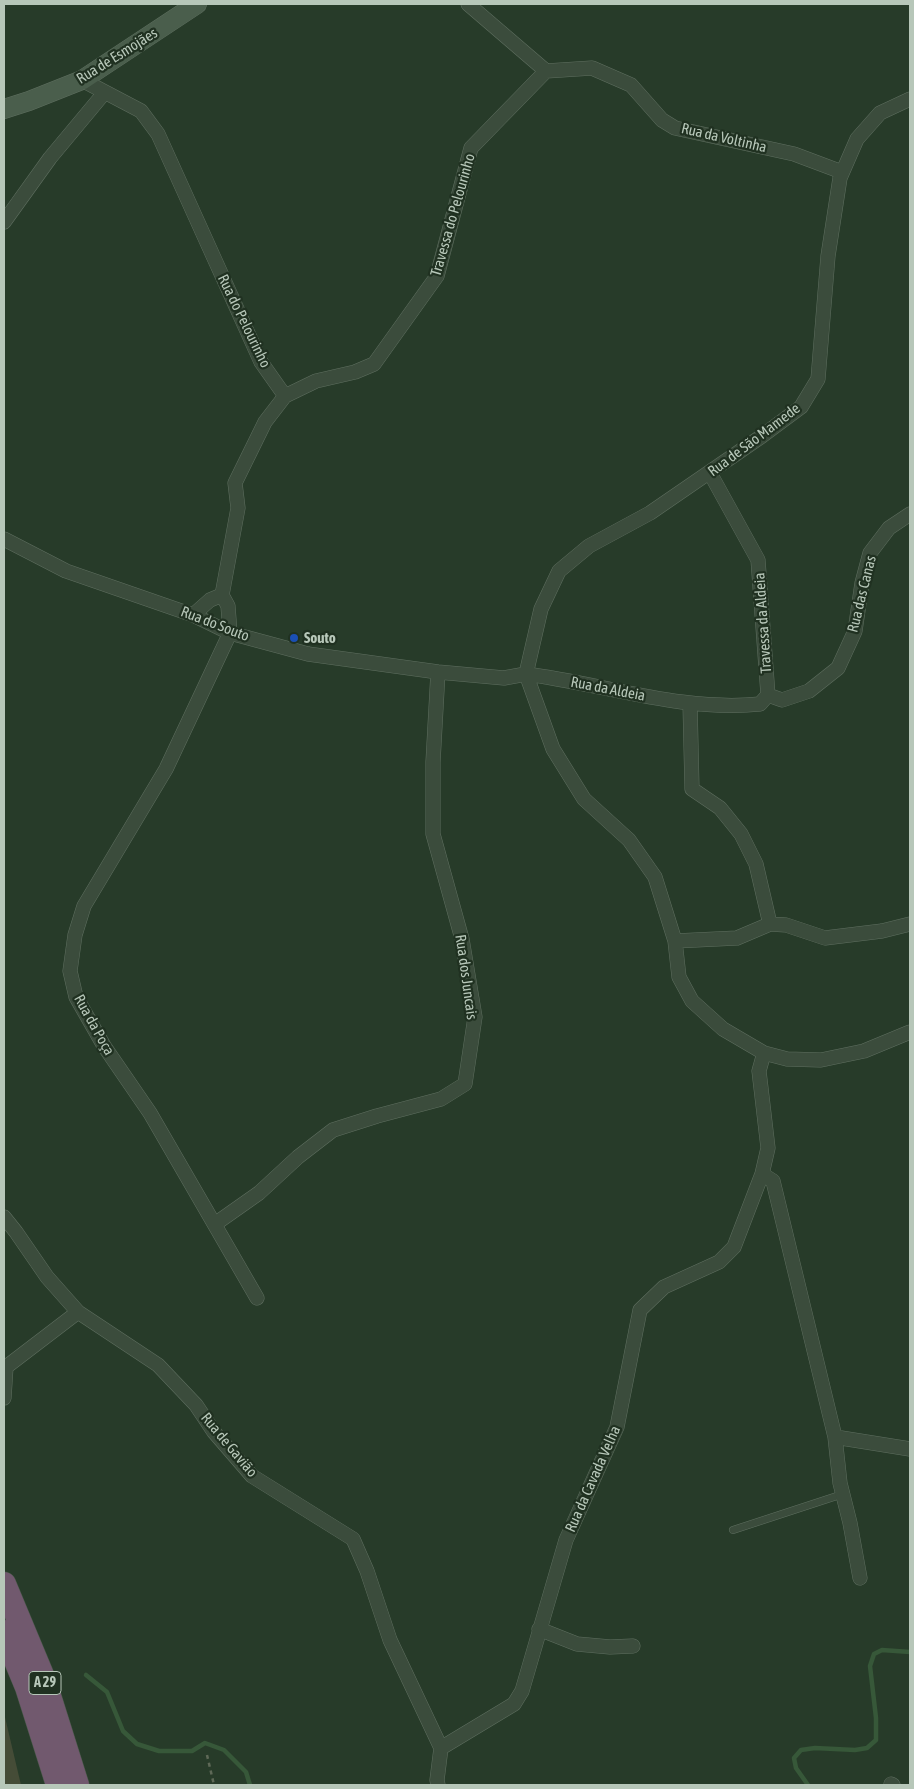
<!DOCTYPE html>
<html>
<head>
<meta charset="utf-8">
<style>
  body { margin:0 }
  #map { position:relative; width:914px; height:1789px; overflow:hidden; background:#273b29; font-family:"Asap Condensed",sans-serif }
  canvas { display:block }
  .frame { position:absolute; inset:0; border:5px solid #b7c7b9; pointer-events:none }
</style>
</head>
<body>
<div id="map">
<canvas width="914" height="1789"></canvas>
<div class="frame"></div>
</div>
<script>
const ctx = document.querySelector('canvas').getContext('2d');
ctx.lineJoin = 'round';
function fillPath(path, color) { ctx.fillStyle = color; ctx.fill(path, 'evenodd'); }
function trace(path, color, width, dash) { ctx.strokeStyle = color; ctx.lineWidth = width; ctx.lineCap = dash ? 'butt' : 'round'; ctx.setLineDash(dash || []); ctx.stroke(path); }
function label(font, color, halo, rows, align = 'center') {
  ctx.font = font + ' "Asap Condensed",sans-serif'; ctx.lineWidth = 4.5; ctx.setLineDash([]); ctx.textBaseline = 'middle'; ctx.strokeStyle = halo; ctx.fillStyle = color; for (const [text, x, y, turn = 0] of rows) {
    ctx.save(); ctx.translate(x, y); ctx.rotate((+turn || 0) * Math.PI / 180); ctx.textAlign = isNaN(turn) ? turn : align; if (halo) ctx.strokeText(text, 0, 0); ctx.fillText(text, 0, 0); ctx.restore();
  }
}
const green = new Path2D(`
  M4,1713L21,1785H4Z`);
const stream = new Path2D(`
  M86,1675L107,1692L123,1731L137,1744L159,1751H192L205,1743L224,1750L246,1772L250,1785
  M808,1785L796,1768L794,1758L801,1750L815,1748L855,1750L867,1748L876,1740V1718L870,1666L874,1654L882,1650L910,1652`);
const path = new Path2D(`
  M207,1755L214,1785`);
const lane = new Path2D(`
  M733,1530L843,1494`);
const street = new Path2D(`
  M468,4L546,71L592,68L631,85L662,120L675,128L794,154L842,172
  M82,80L141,111L158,134L261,362L285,396
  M4,222L50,158L105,92
  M710,473L758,560L768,695
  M4,539L66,571L193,615L230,633L308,654L438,672L504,678L526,674C604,684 682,712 760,704L768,695
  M193,615L210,600L222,595
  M230,633L166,769L84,906L75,935L70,971L76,997L104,1046L150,1113L257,1298
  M230,633L228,606L222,595L238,508L235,483L265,422L285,396L316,381L355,372L374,364L437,276L471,148L546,71
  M526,674L541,609L559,571L589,546L650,513L762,436L801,407L818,379L828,256L840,178L857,139L880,113L910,99
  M526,674L553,749L584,799L629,840L655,877L675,941L679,977L692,1001L723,1029L764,1053L787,1059L821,1060L864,1051L910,1032
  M768,695L782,700L809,691L838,668L855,631L862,583L870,553L889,528L910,514
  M690,703L692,789L720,808L741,834L756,864L770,924
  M675,941L737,938L770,924L786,925L825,938L882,931L910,924
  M762,1174L773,1181L835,1437L840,1483L850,1523L860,1578
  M4,1217L16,1232L47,1277L78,1312L158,1365L196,1405L214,1432L252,1476L353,1539L367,1571L390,1640L441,1748
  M215,1224L259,1193L298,1157L333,1130L377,1116L441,1099L465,1084L475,1017L462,939L433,834V762L438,672
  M4,1398L6,1367L78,1312
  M835,1437L910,1449
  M539,1629L577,1644L610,1647L633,1646
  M441,1748L514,1704L522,1691L566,1540L617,1427L640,1310L664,1287L719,1262L734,1247L762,1174L768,1148L759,1071L764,1053
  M891,1784L893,1785
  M438,1785L437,1780L441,1748`);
const secondary = new Path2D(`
  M4,109L29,101L82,80L197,4`);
const highway = new Path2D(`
  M4,1584L44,1680L77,1785
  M4,1632L27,1687L58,1785`);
const markers = [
  [294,638,5,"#1a4fb4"]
];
const shields = [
  [45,1683,32]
];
const shieldNames = [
  ["A 29",45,1683]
];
const streetNames = [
  ["Rua de Esmojães",117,56,-32],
  ["Rua da Voltinha",724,138,13],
  ["Travessa do Pelourinho",453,215,-74],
  ["Rua do Pelourinho",244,321,64],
  ["Rua de São Mamede",754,440,-37],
  ["Rua das Canas",862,594,-76],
  ["Travessa da Aldeia",763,623,-94],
  ["Rua do Souto",215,624,21],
  ["Rua da Aldeia",608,689,11],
  ["Rua dos Juncais",466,977,82],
  ["Rua da Poça",94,1025,61],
  ["Rua de Gavião",229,1445,50],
  ["Rua da Cavada Velha",593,1479,-66]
];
const poiNames = [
  ["Souto",304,638]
];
fillPath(green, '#454c37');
trace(stream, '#375839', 4.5);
trace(lane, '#5f6f60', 8);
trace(street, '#5f6f60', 15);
trace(secondary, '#5f6f60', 20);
trace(highway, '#465747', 25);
trace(path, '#5e6957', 2.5, [4, 4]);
trace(lane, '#3b4c3c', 7);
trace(street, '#3b4c3c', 14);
trace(secondary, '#4a5e4c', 19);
trace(highway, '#71596e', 24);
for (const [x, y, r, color] of markers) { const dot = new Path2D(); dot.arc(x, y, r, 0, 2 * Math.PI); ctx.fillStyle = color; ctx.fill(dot); trace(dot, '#203121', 2); }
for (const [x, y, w] of shields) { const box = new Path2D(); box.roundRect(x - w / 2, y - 11.5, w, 23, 4); ctx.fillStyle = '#203121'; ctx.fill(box); trace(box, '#b7c7b9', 1); }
label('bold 14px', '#b7c7b9', null, shieldNames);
label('15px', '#b7c7b9', '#203121', streetNames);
label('bold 15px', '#b7c7b9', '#203121', poiNames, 'left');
</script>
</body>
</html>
